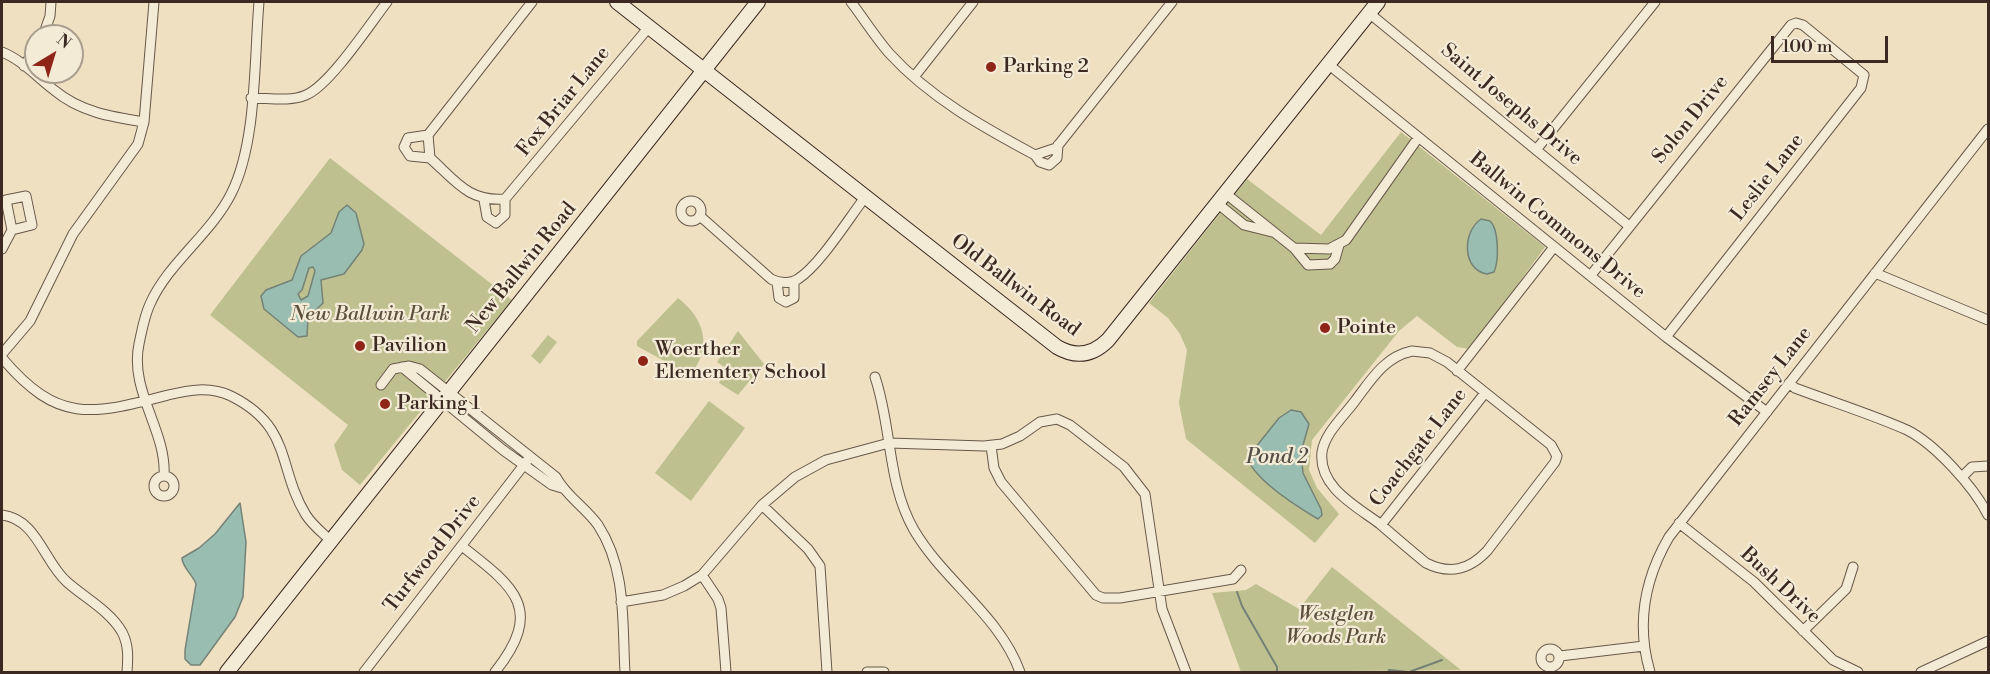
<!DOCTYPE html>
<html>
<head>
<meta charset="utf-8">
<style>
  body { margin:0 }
  #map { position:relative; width:1990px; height:674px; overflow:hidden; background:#eee0c1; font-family:"Libre Bodoni",serif }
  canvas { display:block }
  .frame { position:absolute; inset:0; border:3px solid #3c2a22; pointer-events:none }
  .north { position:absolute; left:24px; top:24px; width:60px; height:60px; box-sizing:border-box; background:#f4ebd7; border:2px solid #aa9e8f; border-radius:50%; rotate:38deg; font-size:16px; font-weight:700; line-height:24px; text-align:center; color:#3c2a22 }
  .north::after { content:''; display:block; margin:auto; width:21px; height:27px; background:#8f2418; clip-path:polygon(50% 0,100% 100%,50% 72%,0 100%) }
  .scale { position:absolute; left:1771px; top:36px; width:117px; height:27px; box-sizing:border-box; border:3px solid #3c2a22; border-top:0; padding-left:8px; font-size:18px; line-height:21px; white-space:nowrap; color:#3c2a22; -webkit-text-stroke:4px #f4ebd7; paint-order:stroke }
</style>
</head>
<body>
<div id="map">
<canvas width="1990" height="674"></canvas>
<div class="frame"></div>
<div class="north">N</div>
<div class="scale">100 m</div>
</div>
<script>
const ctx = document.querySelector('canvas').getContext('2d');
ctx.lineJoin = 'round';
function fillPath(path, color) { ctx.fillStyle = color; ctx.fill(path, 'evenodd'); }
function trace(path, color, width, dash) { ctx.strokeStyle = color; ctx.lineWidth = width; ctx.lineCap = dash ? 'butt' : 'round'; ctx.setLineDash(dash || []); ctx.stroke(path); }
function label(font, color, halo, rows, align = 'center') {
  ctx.font = font + ' "Libre Bodoni",serif'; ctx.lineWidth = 4.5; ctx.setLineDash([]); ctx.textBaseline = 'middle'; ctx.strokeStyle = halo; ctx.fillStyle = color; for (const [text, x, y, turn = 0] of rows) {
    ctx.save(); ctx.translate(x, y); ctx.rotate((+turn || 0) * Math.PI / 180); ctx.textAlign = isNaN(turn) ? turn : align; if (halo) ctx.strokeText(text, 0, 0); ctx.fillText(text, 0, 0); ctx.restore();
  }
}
const green = new Path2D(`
  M1401,132L1545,247L1470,349L1457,347L1417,316L1399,331L1312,440L1309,470L1317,488L1339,514L1315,543L1186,439L1179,403L1187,350L1180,334L1168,318L1149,303L1247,179L1321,235Z
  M330,158L512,300L360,485L342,470L334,445L348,425L210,315Z
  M678,298C705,319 713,348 690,375L637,346V341Z
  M738,331L764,364L738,395L719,383L727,369L717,362Z
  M548,335L557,342L540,364L531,356Z
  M709,401L745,428L691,501L655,473Z
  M1332,567L1461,670L1241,672L1212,593L1246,590L1256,584L1299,609Z`);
const water = new Path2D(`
  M347,205L356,213L364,244L362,250L344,274L321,280L323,303L308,318L307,336L298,337L264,309L261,296L266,290L292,280L301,256L331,233L339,212ZM313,267L315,271L308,296L301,300L298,294L302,290L309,268Z
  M1481,219L1490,221C1499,229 1499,261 1494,272L1487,274C1462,270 1462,232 1481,219Z
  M1291,410L1301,412L1309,424L1301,452L1303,473L1321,509L1322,515L1318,519C1296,506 1256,481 1247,458L1279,418Z
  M240,503L246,542L243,597L235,617L200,665H191L185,659V650L196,584C193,575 182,567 182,558L199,548L215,534Z`);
const stream = new Path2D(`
  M1237,592L1242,606L1277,667V672
  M1388,672L1389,670L1409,672L1442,660`);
const street = new Path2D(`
  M851,2C864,19 875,37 889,53C930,98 983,127 1035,155L1056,148L1172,2
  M1369,13L1629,226
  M43,36L50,16L51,2
  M2,52C22,60 37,77 54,90C80,112 112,117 144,122
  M1328,64L1666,337L1767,412
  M24,66L36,48
  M914,77L973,2
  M251,98C269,98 290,102 306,95C330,85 370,24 387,2
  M428,135L408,138L404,147L410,156L430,158
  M1536,150L1655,2
  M1035,155L1040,162L1049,165L1057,158L1058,145
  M430,158C455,180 468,202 505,199L649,27
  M430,158L428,135L532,2
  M1225,193L1294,248L1329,249L1346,240L1418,138
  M484,200L487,217L496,223L505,215V199
  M681 211a10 10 0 1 1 20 0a10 10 0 1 1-20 0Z
  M1217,203L1244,225L1272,232
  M700,216L771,279C778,283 791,284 798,279C820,265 849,218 866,196
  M1294,248L1308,265L1330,264L1335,259L1339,245
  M2,249L12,230L6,200L26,196L32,225L12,230
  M1875,273L1988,320
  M1591,275L1791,25L1796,23L1803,25L1864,75L1861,88L1666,337
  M777,282L779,298L786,302L794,298V281
  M1412,351L1430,353L1447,362L1551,445L1557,456L1555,462L1487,551C1469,570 1450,575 1426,563C1410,550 1395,537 1380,524C1356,506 1318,487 1322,452C1325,433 1344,416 1355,401C1371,380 1384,357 1412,351Z
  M2,354L30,321L73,234L138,144L144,122L154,2
  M2,358C58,424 91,415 168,395C189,390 210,386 231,396C293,427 277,468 306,515C313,526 323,533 332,542
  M402,367L503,450L552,485L562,488
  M1457,371L1554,247
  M875,377C892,427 887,483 914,530C944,581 1000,616 1020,672
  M1789,383L1795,388C1832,402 1871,414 1907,430C1935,444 1974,487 1988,515
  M381,385L393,369L409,366L420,369L556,477C566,496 585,507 598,525C627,569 622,623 625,672
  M991,446L994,468L1001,482L1096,595L1103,598H1120L1233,579L1241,570
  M164,476C167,431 129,391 139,344C142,330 144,317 150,304C168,263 210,235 231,194C257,143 254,60 259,2
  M1963,476L1972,467L1988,466
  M154 486a10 10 0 1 1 20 0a10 10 0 1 1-20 0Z
  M762,505L808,549L820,566L827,672
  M2,515C37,519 44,562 67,582C85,598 110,611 122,632C129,645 128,659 127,672
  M1679,523L1754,582L1833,660L1858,672
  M1381,525L1485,393
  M463,547C516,588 544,610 495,672
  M702,575L718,599L721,608L726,672
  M621,602L663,595L684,586L702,575L762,505L795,477L826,460L889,443L984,446L1002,444L1020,436L1040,422L1057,419L1070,425L1124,467L1145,494L1162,609L1186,672
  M1803,631L1846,589L1853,567
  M1541 658a9 9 0 1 1 18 0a9 9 0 1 1-18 0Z
  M1560,656L1644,646
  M364,672L530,457
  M867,672H884
  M1650,672C1636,624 1644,580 1669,537L1988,129
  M1921,672L1988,641`);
const secondary = new Path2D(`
  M617,2L1057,347C1076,358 1093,355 1108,340L1378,2
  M227,672L758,2`);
const markers = [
  [991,67,6,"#8f2418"],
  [1325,328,6,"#8f2418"],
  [360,346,6,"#8f2418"],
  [643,361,6,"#8f2418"],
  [385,404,6,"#8f2418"]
];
const poiNames = [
  ["Parking 2",1003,67],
  ["Pointe",1337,328],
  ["Pavilion",372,346],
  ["Woerther",655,350],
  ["Elementery School",655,373],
  ["Parking 1",397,404]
];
const streetNames = [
  ["Fox Briar Lane",564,102,-51],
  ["Saint Josephs Drive",1511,105,40],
  ["Solon Drive",1691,120,-51],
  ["Leslie Lane",1768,178,-52],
  ["Ballwin Commons Drive",1557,226,39],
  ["New Ballwin Road",522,268,-51],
  ["Old Ballwin Road",1015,286,37],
  ["Ramsey Lane",1771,377,-52],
  ["Coachgate Lane",1419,448,-52],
  ["Turfwood Drive",433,554,-52],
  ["Bush Drive",1780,586,43]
];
const parkNames = [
  ["New Ballwin Park",370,315],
  ["Westglen",1336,615],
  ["Woods Park",1336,638]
];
const waterNames = [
  ["Pond 2",1277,458]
];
fillPath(green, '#bec18f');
fillPath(water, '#99bdb0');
trace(water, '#748277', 1.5);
trace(stream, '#748277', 2);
trace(street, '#68584a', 11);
trace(secondary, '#3c2a22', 16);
trace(street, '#f4ebd7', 9);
trace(secondary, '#f4ebd7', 14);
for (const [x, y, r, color] of markers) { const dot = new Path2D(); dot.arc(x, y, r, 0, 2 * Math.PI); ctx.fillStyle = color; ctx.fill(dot); trace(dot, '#f4ebd7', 2); }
label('20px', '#3c2a22', '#f4ebd7', poiNames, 'left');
label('20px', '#3c2a22', '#f4ebd7', streetNames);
label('italic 20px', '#5c503d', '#f4ebd7', parkNames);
label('italic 21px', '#534f46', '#f4ebd7', waterNames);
</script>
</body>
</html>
